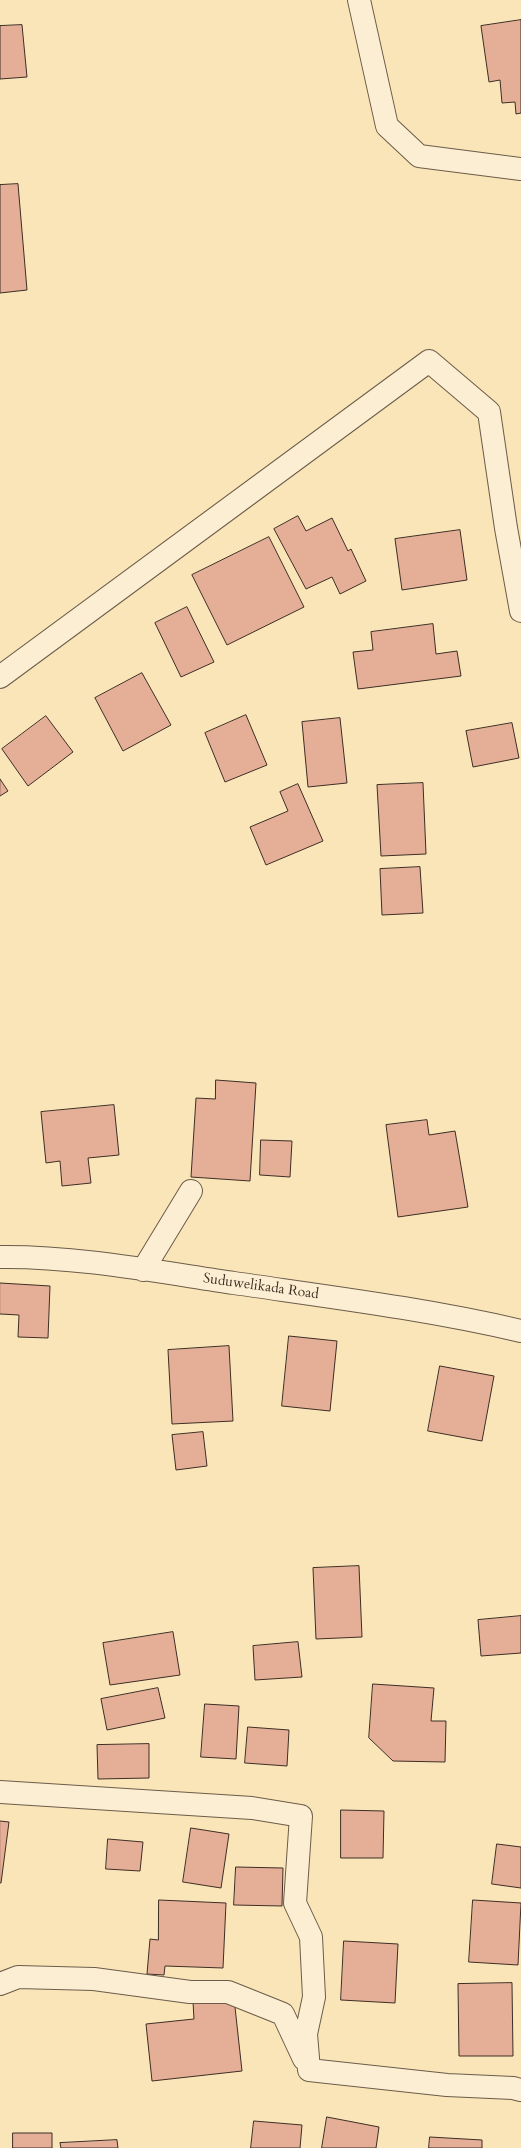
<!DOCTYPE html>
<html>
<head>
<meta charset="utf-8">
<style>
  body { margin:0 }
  canvas { display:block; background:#fae5b9 }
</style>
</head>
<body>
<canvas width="521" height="2148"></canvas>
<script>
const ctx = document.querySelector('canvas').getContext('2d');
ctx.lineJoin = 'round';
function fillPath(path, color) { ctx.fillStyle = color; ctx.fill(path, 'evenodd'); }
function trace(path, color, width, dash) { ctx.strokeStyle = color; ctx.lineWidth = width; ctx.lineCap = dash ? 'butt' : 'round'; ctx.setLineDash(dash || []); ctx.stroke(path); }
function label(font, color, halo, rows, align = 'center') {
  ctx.font = font + ' Cardo,serif'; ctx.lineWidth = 3; ctx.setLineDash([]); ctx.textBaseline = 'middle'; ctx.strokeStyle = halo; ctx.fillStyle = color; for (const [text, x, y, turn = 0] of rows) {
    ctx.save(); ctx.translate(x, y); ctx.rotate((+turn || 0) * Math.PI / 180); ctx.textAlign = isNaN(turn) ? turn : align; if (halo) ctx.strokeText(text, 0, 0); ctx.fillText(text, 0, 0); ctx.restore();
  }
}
const building = new Path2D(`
  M521,20V113L516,114L515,102L502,103L500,80L489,82L481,26Z
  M22,25L27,77L0,79V26Z
  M18,184L27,290L0,293V185Z
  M298,516L306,531L332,518L348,551L351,549L366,581L340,594L332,577L306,589L274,529Z
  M460,530L467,580L402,590L395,539Z
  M269,537L304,607L227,645L192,575Z
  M187,607L214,662L181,677L155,623Z
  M433,624L436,654L457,651L461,676L358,689L353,652L373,650L371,632Z
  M142,673L171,725L123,751L95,698Z
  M246,715L267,765L225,782L205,733Z
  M46,716L73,752L28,786L2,749Z
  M340,718L347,783L308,787L302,722Z
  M512,723L519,758L473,767L466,731Z
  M0,779L8,791L0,796Z
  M423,783L426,854L381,856L377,785Z
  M298,784L323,841L266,865L250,827L288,811L280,792Z
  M420,867L423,913L382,915L380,869Z
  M216,1080L256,1083L250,1181L191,1177L196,1098L215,1099Z
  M114,1105L119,1155L88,1158L91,1183L62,1186L60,1161L46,1163L41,1112Z
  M427,1120L429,1135L455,1131L468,1207L398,1217L386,1125Z
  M261,1140L292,1141L290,1177L260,1175Z
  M0,1283L50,1286L48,1338L18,1337L19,1315L0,1314Z
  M289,1336L337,1341L330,1411L282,1406Z
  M229,1346L233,1421L172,1424L168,1350Z
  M440,1366L494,1376L482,1441L428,1431Z
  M203,1432L207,1466L176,1470L172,1435Z
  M359,1566L362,1637L316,1639L313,1568Z
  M521,1616V1653L481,1656L478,1620Z
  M173,1632L180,1675L110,1685L103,1643Z
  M298,1642L302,1677L255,1680L253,1646Z
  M373,1684L434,1688L431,1721H446L445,1762L393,1761L369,1738Z
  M158,1688L165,1718L107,1730L101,1699Z
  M205,1704L239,1706L236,1759L201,1757Z
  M248,1727L289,1730L287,1766L245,1763Z
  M149,1744V1778L98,1779L97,1745Z
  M341,1810L384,1811L383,1858H341Z
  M0,1821L9,1822L1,1883H0Z
  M191,1828L229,1834L221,1888L183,1882Z
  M108,1839L143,1842L140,1871L106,1869Z
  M497,1844L521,1847V1888L492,1884Z
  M236,1867L283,1868L282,1906L234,1905Z
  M159,1900L226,1903L223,1968L165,1966L164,1975L147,1974L150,1939L158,1940Z
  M473,1900L521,1903L518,1965L469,1962Z
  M344,1941L398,1944L395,2003L341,2000Z
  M512,1983L513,2056H459L458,1984Z
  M234,1998L242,2071L152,2081L146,2024L194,2019L193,2002Z
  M327,2117L379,2127L376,2148H322Z
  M254,2121L302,2125L300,2148H251Z
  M13,2133H52V2148H13Z
  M430,2137L482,2140V2148H429Z
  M117,2140L118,2148H61L60,2143Z`);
const street = new Path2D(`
  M359,0L387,126L419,156L521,169
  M0,677L429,361L489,412L506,528L521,611
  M0,1257C76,1256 159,1272 234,1283C330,1297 427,1309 521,1331
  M143,1270L191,1191
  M0,1792L252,1808L301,1816L295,1903L311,1937L314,1997L306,2034L309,2070L447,2085L513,2088L521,2090
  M0,1984L18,1977L94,1979L190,1992H228L283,2014L304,2059`);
const streetNames = [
  ["Suduwelikada Road",261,1287,8]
];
fillPath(building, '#e5ae97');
trace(building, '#3d2e24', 1);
trace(street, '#6c5c49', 24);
trace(street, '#fceed2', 22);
label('14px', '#3d2e24', '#fceed2', streetNames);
</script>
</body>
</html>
